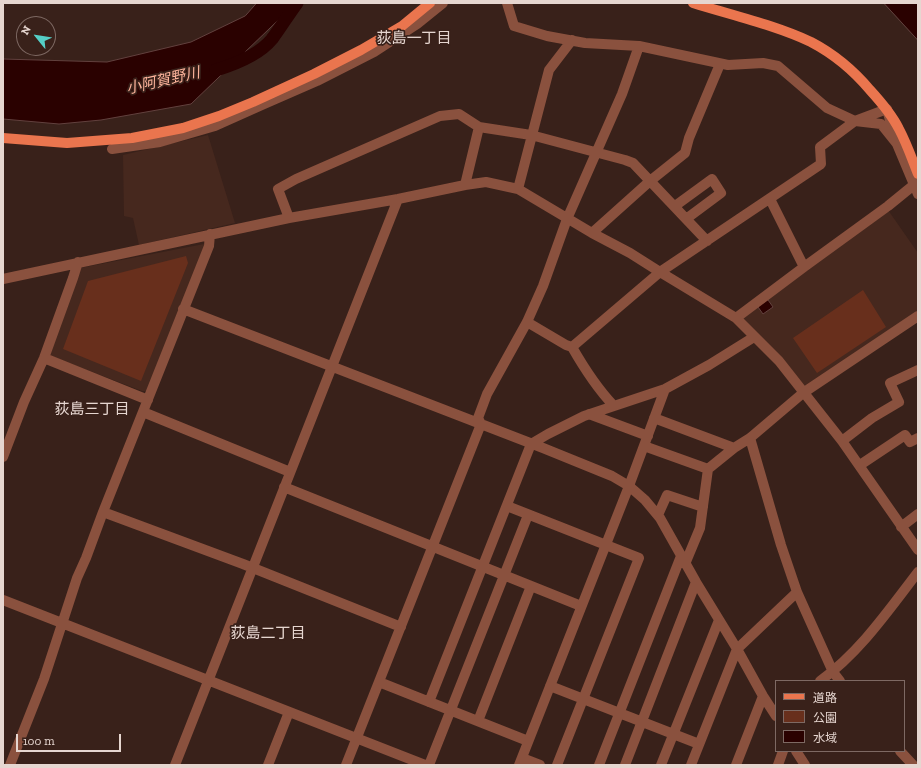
<!DOCTYPE html>
<html>
<head>
<meta charset="utf-8">
<style>
  body { margin:0 }
  #map { position:relative; width:921px; height:768px; overflow:hidden; background:#39211a; font-family:"Zilla Slab","Noto Sans JP",serif }
  canvas { display:block }
  .frame { position:absolute; inset:0; border:4px solid #e6d6d0; pointer-events:none }
  .legend { position:absolute; left:775px; top:680px; width:130px; height:72px; box-sizing:border-box; background:#39211a; border:1px solid #7e6963; margin:0; padding:5px 7px; list-style:none; font-size:12px; color:#e6d6d0 }
  .legend li { display:flex; align-items:center; gap:8px; height:20px }
  .legend b { width:20px; border:1px solid #7e6963 }
  .north { position:absolute; left:16px; top:16px; width:40px; height:40px; box-sizing:border-box; background:#39211a; border:1px solid #7e6963; border-radius:50%; rotate:300deg; font-size:11px; font-weight:700; line-height:16px; text-align:center; color:#e6d6d0 }
  .north::after { content:''; display:block; margin:auto; width:14px; height:18px; background:#55cec6; clip-path:polygon(50% 0,100% 100%,50% 72%,0 100%) }
  .scale { position:absolute; left:16px; top:734px; width:105px; height:18px; box-sizing:border-box; border:2px solid #e6d6d0; border-top:0; padding-left:5px; font-size:12px; line-height:14px; white-space:nowrap; color:#e6d6d0; -webkit-text-stroke:3px #39211a; paint-order:stroke }
</style>
</head>
<body>
<div id="map">
<canvas width="921" height="768"></canvas>
<div class="frame"></div>
<ul class="legend">
<li><b style="height:5px;background:#ea754e"></b>道路</li>
<li><b style="height:11px;background:#682f1c"></b>公園</li>
<li><b style="height:11px;background:#2a0100"></b>水域</li>
</ul>
<div class="north">N</div>
<div class="scale">100 m</div>
</div>
<script>
const ctx = document.querySelector('canvas').getContext('2d');
ctx.lineJoin = 'round';
function fillPath(path, color) { ctx.fillStyle = color; ctx.fill(path, 'evenodd'); }
function trace(path, color, width, dash) { ctx.strokeStyle = color; ctx.lineWidth = width; ctx.lineCap = dash ? 'butt' : 'round'; ctx.setLineDash(dash || []); ctx.stroke(path); }
function label(font, color, halo, rows, align = 'center') {
  ctx.font = font + ' "Zilla Slab","Noto Sans JP",serif'; ctx.lineWidth = 3.5; ctx.setLineDash([]); ctx.textBaseline = 'middle'; ctx.strokeStyle = halo; ctx.fillStyle = color; for (const [text, x, y, turn = 0] of rows) {
    ctx.save(); ctx.translate(x, y); ctx.rotate((+turn || 0) * Math.PI / 180); ctx.textAlign = isNaN(turn) ? turn : align; if (halo) ctx.strokeText(text, 0, 0); ctx.fillText(text, 0, 0); ctx.restore();
  }
}
const built = new Path2D(`
  M208,135L235,223L139,245L133,218L124,216L123,155Z
  M888,210L918,253V311L805,387L741,317Z
  M204,244L205,245L147,391H142L48,355L80,268Z`);
const green = new Path2D(`
  M186,256L188,263L141,381L63,349L88,281Z
  M863,290L886,327L817,373L793,338Z`);
const water = new Path2D(`
  M257,3H296L191,104L101,120L59,124L3,119V59L107,62L191,42L245,16Z
  M884,3H918V40Z
  M768,300L773,307L763,314L758,307Z`);
const river = new Path2D(`
  M216,70C236,64 259,55 272,39C281,27 288,15 297,3`);
const minor = new Path2D(`
  M507,3L514,26L547,36L585,43L639,46L728,65L763,63L778,66L827,108L855,121L881,124L897,144L918,194
  M112,149L160,142L215,126L262,105L317,81L374,52L417,24L443,3
  M465,185L479,127
  M518,189L549,70L572,40
  M675,206L712,179L721,193L686,219
  M289,218L278,189L296,179L440,116L459,114L479,127L531,135L625,160L633,163L707,241
  M592,233L650,181L685,153L689,138L720,64
  M804,267L888,206L915,184
  M3,279L289,218L398,199L465,185L486,182L518,189L592,233L630,253L660,272L736,318L779,361L842,441L918,550
  M183,309L543,448L612,476L629,486L645,500L660,518L696,582L737,649L763,696L776,716
  M736,318L804,267L770,199
  M527,322L566,345L572,347C584,368 597,388 613,405
  M572,347L660,272L821,164L820,147L855,121L887,109L895,140
  M44,358L148,400
  M143,412L290,472
  M589,414L648,436
  M654,418L734,448
  M750,438L781,545L797,592L833,672L840,681
  M842,441L872,418L899,402L890,383L918,370
  M644,446L708,469
  M3,457L24,402L44,358L73,278L78,262
  M860,465L905,435L910,442L918,438
  M284,487L581,606
  M507,506L639,558L557,765
  M103,512L243,564L401,627
  M658,515L667,495L703,507
  M901,527L918,514
  M685,564L700,528L708,469L734,448L750,438L803,393L918,316
  M3,600L425,765
  M820,681C860,652 888,611 918,572
  M379,682L528,741
  M550,686L699,744
  M429,702L531,444L548,434L584,416L665,389L709,365L754,337
  M478,721L531,586
  M796,751L805,765
  M900,751L913,765
  M522,758L540,765
  M10,765L44,679L77,578L86,558L103,512L209,246L210,234
  M175,765L398,199
  M268,765L289,712
  M346,765L481,424L478,418L487,394L527,322L543,286L567,219L622,94L639,46
  M429,765L528,515
  M519,765L629,486L665,389
  M599,765L681,556
  M625,765L696,582
  M661,765L719,620
  M691,765L737,649L797,592
  M736,765L763,696
  M778,765L783,751`);
const major = new Path2D(`
  M693,3C731,15 775,25 811,42C834,54 854,71 870,90C881,102 892,115 899,129C907,144 912,159 918,174
  M3,138L67,143L132,138L183,128L219,116L253,102L314,74L361,50L402,26L430,3`);
const neighbourhoodNames = [
  ["荻島一丁目",414,39],
  ["荻島三丁目",92,410],
  ["荻島二丁目",268,634]
];
const waterNames = [
  ["小阿賀野川",163,81,-13]
];
fillPath(built, '#46281e');
fillPath(green, '#682f1c');
fillPath(water, '#2a0100');
trace(water, '#62413e', 1);
trace(river, '#2a0100', 13);
trace(minor, '#8a513e', 10);
trace(major, '#ea754e', 10);
label('15px', '#e6d6d0', '#39211a', neighbourhoodNames);
label('italic 15px', '#fdb49c', '#39211a', waterNames);
</script>
</body>
</html>
